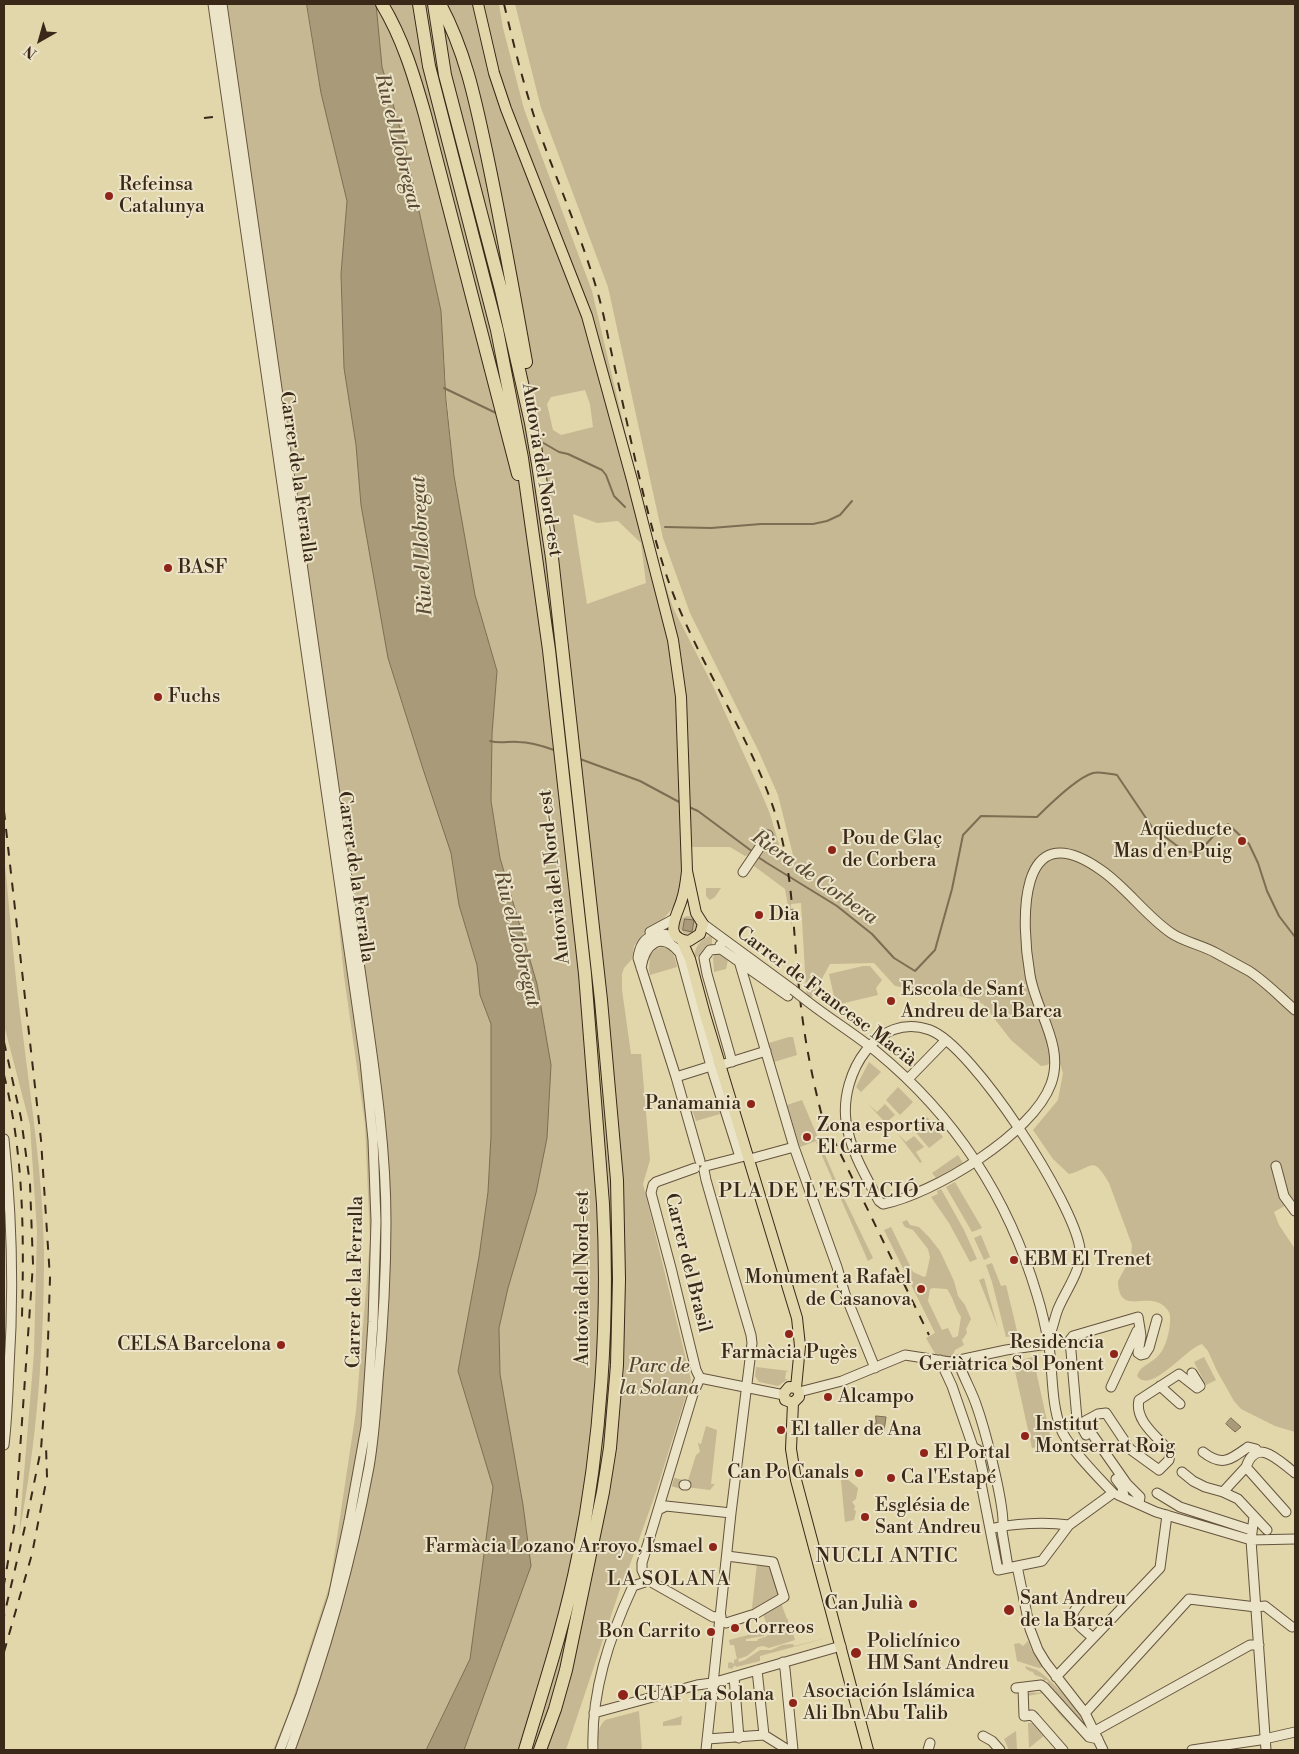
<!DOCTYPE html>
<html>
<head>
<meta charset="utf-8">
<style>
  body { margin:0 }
  #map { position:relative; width:1299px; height:1754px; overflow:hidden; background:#e2d6ab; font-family:"Libre Bodoni",serif }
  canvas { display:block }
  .frame { position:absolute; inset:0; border:5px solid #3a2818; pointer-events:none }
  .north { position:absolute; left:15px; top:15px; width:50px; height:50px; -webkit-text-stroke:4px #ece4c8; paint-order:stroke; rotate:218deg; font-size:14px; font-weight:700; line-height:20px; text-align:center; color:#3a2818 }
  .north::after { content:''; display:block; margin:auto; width:18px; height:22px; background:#3a2818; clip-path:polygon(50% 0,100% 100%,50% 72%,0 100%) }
</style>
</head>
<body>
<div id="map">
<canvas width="1299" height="1754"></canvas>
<div class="frame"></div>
<div class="north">N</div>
</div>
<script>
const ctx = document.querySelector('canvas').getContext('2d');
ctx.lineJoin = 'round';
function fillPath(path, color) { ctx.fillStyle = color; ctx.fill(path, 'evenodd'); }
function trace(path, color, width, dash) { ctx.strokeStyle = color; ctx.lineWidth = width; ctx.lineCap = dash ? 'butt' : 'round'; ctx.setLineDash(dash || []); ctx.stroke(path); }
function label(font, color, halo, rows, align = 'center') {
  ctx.font = font + ' "Libre Bodoni",serif'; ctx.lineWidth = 4; ctx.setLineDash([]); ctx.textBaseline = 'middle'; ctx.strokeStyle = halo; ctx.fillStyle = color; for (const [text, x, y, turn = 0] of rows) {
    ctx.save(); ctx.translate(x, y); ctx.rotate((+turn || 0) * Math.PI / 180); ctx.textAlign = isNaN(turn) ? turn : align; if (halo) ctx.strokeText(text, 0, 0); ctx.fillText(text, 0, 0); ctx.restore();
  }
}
const green = new Path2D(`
  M210,4H307L321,93L347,201L341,274L344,368L356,445L361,505L388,658L423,769L451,853L459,905L477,965L480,995L491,1024V1136L488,1192L479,1257L458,1371L493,1486L470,1659L426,1750H273L289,1711L330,1584L356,1411L370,1240L365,1124L344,976L336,897L318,765Z
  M376,4H499L503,28L524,109L592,291L643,507L658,562L673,608L713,686L760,790L770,814L784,861L794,859L778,795L759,752L690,613L663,538L608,287L541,108L515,4H1295V1207L1290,1203L1274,1212L1279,1225L1295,1249V1432L1275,1426L1241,1409L1234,1401L1217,1371L1208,1351L1202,1344C1186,1348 1151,1395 1137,1376C1140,1366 1148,1365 1156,1358C1166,1350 1171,1329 1170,1315C1169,1311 1167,1309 1164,1306C1146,1291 1119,1317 1118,1281L1131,1257L1132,1245L1109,1183C1092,1154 1093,1168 1069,1174L1053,1159L1033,1130L1058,1100L1063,1073L1060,1064L1052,1062L1047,1065L1041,1066L1011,1040L983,1004L965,997L895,986L874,963L830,964L807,1006L801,903L791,904L792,927L785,889L754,866L757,861L748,855L745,856L730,847H681V894L672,909L663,919L644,933L634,946L632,959L624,968L622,974V990L631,1054H641L650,1160L643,1184L691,1380L655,1495L623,1584L622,1583L566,1750H464L531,1566L523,1505L500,1374L499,1328L508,1288L536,1193L547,1138L551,1065L537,984L500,858L491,801L492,734L497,671L475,595L454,476L447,400L441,311L403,138L382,67ZM585,390L590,404L593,427L561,435L553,430L547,404L551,397ZM573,514L597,523L618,521L641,543L646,583L587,604ZM829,888L842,896L838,901L825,894Z
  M4,855C10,912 14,970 22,1028C31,1102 43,1177 44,1253C44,1347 37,1442 19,1534L34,1353L37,1231L30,1125L4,1025Z
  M706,888H721L715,897L710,900L706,896Z
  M679 925a9 9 0 1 1 18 0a9 9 0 1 1-18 0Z
  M709,936L712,937V948L704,955L694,957C695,947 700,940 709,936Z
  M662,947C673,948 675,957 677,967L650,975L649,969L650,955L656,949Z
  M715,953H718L728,960L726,969L714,972L713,958Z
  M863,966H870L882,980L876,988L878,995L836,1005L829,974Z
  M789,1037H793L797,1055L774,1062L769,1043Z
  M869,1062L881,1072L861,1092L856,1087Z
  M898,1087L913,1102L900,1115L886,1100Z
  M716,1099L720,1114L696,1121L691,1107Z
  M802,1100L819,1140L800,1147L787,1105Z
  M868,1104L877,1112L885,1104L895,1115L888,1121L895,1130H892Z
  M927,1117L943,1137L929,1148L913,1129Z
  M898,1134L906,1142L914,1136L924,1147L916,1152L922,1162L920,1163Z
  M819,1141L840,1190L873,1258L868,1261L816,1142Z
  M958,1155L963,1163L936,1178L932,1173Z
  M955,1182L982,1228L972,1232L946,1187Z
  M941,1189L964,1230L977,1259L970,1262L949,1223L931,1197L938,1194L937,1191Z
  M907,1220L910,1225L919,1227L929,1237L940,1251L954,1281L958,1296L965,1305L971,1319L966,1329L967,1333L962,1340L964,1345L955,1350L951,1359L937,1357L926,1338L935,1333L884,1230L891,1227L913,1272L924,1277L926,1276L930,1257L928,1249L913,1230L905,1227L902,1222ZM933,1288L947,1289C954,1299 955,1308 961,1317L958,1336L953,1338L948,1328L942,1330L928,1301L930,1289Z
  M981,1235L990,1257L984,1260L974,1238Z
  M992,1263L1001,1286L1006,1285L1018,1335L1006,1337L992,1282L986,1265Z
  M984,1278L998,1328L979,1280Z
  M1033,1357L1052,1444L1032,1448L1013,1362Z
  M1204,1357L1216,1380L1206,1385L1194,1362Z
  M756,1367L789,1371L786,1372L785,1379H788L778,1386L759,1382L755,1376Z
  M706,1426L717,1430L711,1484H715L710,1490L686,1487L696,1455L700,1452L698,1443L701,1444Z
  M846,1478L858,1488L856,1499L852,1502L855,1506L854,1510L856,1511L854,1520L845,1522L841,1480Z
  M757,1563L771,1564L780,1596L755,1611L752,1608Z
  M781,1603L787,1619H788V1625L771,1630L770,1624L759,1627L767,1625L763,1614Z
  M791,1627L795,1640L769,1648L763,1646L758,1647L747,1656L738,1659L739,1662L745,1660L760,1650H771L782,1645L793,1644L794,1646L830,1637L760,1656V1661L736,1667L735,1665L732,1669L728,1668V1663L731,1662L734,1664V1660L737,1659L734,1645H730L729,1640L767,1630L764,1636L746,1639V1641H757L758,1639L765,1637L776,1630Z
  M1028,1641L1032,1651L1043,1667L1039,1668L1017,1661L1014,1644L1019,1643L1023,1646Z
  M1025,1666C1030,1668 1036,1669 1040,1672C1052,1681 1083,1713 1085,1727L1080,1726L1081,1719H1078V1717L1074,1714L1072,1710L1070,1709V1707L1061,1700L1059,1695H1057L1055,1690H1053V1688L1049,1685L1047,1680H1045L1044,1684L1043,1678L1035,1675L1032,1671L1030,1672L1029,1670H1027Z
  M1043,1689L1085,1737L1083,1738L1060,1715L1043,1693L1028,1696L1027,1692L1039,1693Z
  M639,1711L642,1750H599C598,1739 596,1729 605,1720Z
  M682,1716L681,1725L663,1726V1722Z
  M1028,1723H1034L1045,1735L1029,1748Z
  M1016,1731L1017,1750H1009L1004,1739Z`);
const water = new Path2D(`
  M307,4H376L382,67L403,138L441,311L446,400L454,476L475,595L497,671L492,734L491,801L500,858L537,984L551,1065L547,1138L536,1193L508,1288L499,1328L500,1374L523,1505L531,1566L464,1750H426L470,1659L493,1487L458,1371L479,1257L488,1192L491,1136V1024L480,995L477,965L459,905L451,853L423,769L388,658L361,505L356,445L344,368L341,274L347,201L321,93Z
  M685,919L694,920L692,932L683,930Z
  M876,1416L886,1417L884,1431H875L871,1429L872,1425L876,1423Z
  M1231,1418L1241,1427L1235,1432L1226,1424Z`);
const stream = new Path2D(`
  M444,388L496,413
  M540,441L559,452L568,454L602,470L606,475L614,496L625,507
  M665,527L711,528L761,524H813L827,521L840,515L852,501
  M490,741C500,744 509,741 518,742C530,742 543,746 554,750
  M580,759L640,781L681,803
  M689,807L698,811L753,852
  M758,857L767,863L837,906L872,934L894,958L915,971L935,950L952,889L963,835L981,816L1037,817C1050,804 1076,778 1093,773C1100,771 1110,774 1117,775L1152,827L1184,851L1198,853L1218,831L1228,824L1249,844L1258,863L1267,891L1279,916L1295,937`);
const minorTunnel = new Path2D(`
  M673,1482L684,1485`);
const minor = new Path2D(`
  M213,4L365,1061L373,1140L376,1221L373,1322L366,1427L349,1521L333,1597L301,1695L280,1750
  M222,4L366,1011C376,1081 386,1151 386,1222C386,1275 383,1327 378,1380C376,1409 374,1438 369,1467C351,1564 324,1658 290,1750
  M743,872L768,835
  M703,924L793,990
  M650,932L674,919
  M678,937C657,931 641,934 638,958L676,1077L700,1161
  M720,945L721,949L788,996
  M721,949L710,950L704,958L707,974L732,1062
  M739,961L794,1147L837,1267L845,1294L875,1368
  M641,968C645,944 661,930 680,953L711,1066L740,1157
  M807,1001C830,1019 855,1034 877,1052C956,1117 1008,1197 1037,1295C1042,1311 1046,1329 1049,1346C1053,1373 1051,1403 1061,1429C1067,1446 1099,1478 1113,1493
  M721,1065L766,1051
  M676,1077L711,1066
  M908,1079L946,1040
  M4,1139C12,1216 14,1291 9,1368C8,1394 7,1420 4,1445
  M750,1159L794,1147
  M706,1166L745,1156
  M1276,1166L1284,1196L1295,1211
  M695,1168L656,1182L653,1185L651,1193L671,1268L696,1370L700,1378
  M704,1170L706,1180L722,1236L751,1335L752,1343L731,1513L706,1750
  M1047,1341C1053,1330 1054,1319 1058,1309C1066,1289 1082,1271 1080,1249C1074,1203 973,1046 930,1030C877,1011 840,1074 846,1121C850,1150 865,1175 879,1201L883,1204C933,1194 1033,1134 1051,1084C1065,1046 1036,1012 1030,975C1021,924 1016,810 1101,870C1127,888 1145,915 1171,933C1184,942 1202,945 1216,953C1227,959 1238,965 1249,971C1266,982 1280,997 1295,1010
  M940,1360L952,1386L973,1447L978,1450L984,1477L980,1478L998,1570L1042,1561L1069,1525L1113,1493
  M958,1361C963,1377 972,1391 977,1407C984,1427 1008,1515 1002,1531L1008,1567
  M700,1378L784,1395
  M1160,1386L1180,1404
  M1111,1387L1137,1331L1140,1329L1141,1336L1138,1353L1141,1355L1145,1354L1149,1348L1157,1319
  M799,1392L842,1381L905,1355L950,1362L1006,1350L1048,1344
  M1086,1435L1077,1419L1070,1340L1073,1336L1138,1317L1140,1329
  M1203,1452C1222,1467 1230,1460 1248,1447L1256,1449L1255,1453
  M1246,1467C1257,1436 1279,1461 1295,1473
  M1182,1472L1193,1481L1205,1487L1223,1492L1238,1499L1267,1530
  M1116,1479L1122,1487L1124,1496
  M684,1485H686
  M1223,1492L1246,1467L1286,1512
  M1157,1493L1180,1507L1251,1530
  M1118,1495L1156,1512L1251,1540L1295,1539
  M1139,1503L1140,1497L1127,1484L1085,1424V1421L1098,1414L1106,1413L1130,1449L1159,1470L1169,1460L1170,1452C1158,1437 1134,1421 1139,1400L1179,1374L1197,1388L1200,1386L1192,1373
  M658,1510L666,1506L731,1513
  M1254,1517L1251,1540L1266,1750
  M990,1529C1013,1523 1046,1522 1069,1525
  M1017,1566L1030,1629L1038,1650L1046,1663L1085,1713L1103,1750
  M646,1579L713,1617L721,1616
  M1081,1602C1078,1606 1072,1612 1073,1617C1075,1624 1088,1633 1093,1638
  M721,1620L726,1623L755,1614L784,1597L773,1562L727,1556
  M783,1662L785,1669L793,1750
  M757,1670L764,1735
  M734,1677L739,1738
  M1056,1677L1160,1568L1167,1515
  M1016,1688L1041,1685L1044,1687L1089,1737L1098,1739
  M1023,1688L1024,1716L1032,1715L1035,1718L1063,1750
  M594,1713L697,1685L712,1683L841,1646
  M1085,1713L1189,1599L1256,1607L1265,1606L1292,1627
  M1095,1731L1250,1645H1259
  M764,1735L788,1750
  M983,1736L992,1741L1000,1750
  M707,1739L764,1735
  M593,1750C591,1692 609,1638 633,1586L645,1582L646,1579L642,1570V1563L693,1394L700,1378
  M928,1750L930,1743
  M1192,1750L1260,1740L1295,1732`);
const major = new Path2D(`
  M478,4L494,73L506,109L587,316L632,480L673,640L681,697L687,871L696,913L703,924L700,934L689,941C661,938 678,914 682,899C685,890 686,880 687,871
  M681,939L690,959L705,1015L797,1318L800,1346L796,1388
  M793,1403L791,1449L796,1480L868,1750
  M793,1403L785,1400L784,1393L789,1387L796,1388
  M793,1403L799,1397V1392L796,1388`);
const highway = new Path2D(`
  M382,4C403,39 414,76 425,115L518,474
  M419,4L429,66L497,330L522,458L549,650L585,974L603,1204C609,1319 601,1444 578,1557C565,1623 544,1686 525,1750
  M434,4L445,75L501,290L531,423L538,464L552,558L564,665L601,1000L617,1180L619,1279L617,1365L610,1448L603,1492L566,1670L555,1709L540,1750
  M440,4C467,55 476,104 488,160C502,227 514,295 526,362`);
const rail = new Path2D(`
  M504,4C514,46 524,87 538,128C557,181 580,233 596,287C603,309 607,333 612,355C629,429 643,505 667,577C695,659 750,733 776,816C792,869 793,923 798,978C802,1025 810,1070 822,1116L929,1335
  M204,118L220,116
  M4,811L41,1140L50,1278L47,1372L41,1449L27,1518L4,1616
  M4,1042L21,1118L30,1184L33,1264L15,1522L4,1584
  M4,1075C24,1154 24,1236 22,1317
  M4,1652L32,1554L47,1477L46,1446`);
const minorBridge = new Path2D(`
  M793,990L807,1001`);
const markers = [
  [109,196,5,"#8f2418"],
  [168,568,5,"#8f2418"],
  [158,697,5,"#8f2418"],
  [1242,841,5,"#8f2418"],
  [832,850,5,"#8f2418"],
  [759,915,5,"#8f2418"],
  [891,1001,5,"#8f2418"],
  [751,1104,5,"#8f2418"],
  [807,1137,5,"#8f2418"],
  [1014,1260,5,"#8f2418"],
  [921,1289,5,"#8f2418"],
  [789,1334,5,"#8f2418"],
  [281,1345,5,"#8f2418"],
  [1114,1354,5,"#8f2418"],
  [828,1397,5,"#8f2418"],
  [781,1430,5,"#8f2418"],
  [1025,1436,5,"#8f2418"],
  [924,1453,5,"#8f2418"],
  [859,1473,5,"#8f2418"],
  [891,1478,5,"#8f2418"],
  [865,1517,5,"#8f2418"],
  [713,1547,5,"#8f2418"],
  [913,1604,5,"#8f2418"],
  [1009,1610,6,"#8f2418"],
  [735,1628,5,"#8f2418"],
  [711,1632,5,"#8f2418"],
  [856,1653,6,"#8f2418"],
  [623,1695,6,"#8f2418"],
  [793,1703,5,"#8f2418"]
];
const poiNames = [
  ["Refeinsa",119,185],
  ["Catalunya",119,207],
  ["BASF",178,568],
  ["Fuchs",168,697],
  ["Aqüeducte",1232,830,"right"],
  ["Mas d'en Puig",1232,852,"right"],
  ["Pou de Glaç",842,839],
  ["de Corbera",842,861],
  ["Dia",769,915],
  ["Escola de Sant",901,990],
  ["Andreu de la Barca",901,1012],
  ["Panamania",741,1104,"right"],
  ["Zona esportiva",817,1126],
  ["El Carme",817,1148],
  ["EBM El Trenet",1024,1260],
  ["Monument a Rafael",911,1278,"right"],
  ["de Casanova",911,1300,"right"],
  ["Residència",1104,1343,"right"],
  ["Geriàtrica Sol Ponent",1104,1365,"right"],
  ["CELSA Barcelona",271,1345,"right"],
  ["Farmàcia Pugès",789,1353,"center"],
  ["Alcampo",838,1397],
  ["Institut",1035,1425],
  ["Montserrat Roig",1035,1447],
  ["El taller de Ana",791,1430],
  ["El Portal",934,1453],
  ["Can Po Canals",849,1473,"right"],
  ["Ca l'Estapé",901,1478],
  ["Església de",875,1506],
  ["Sant Andreu",875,1528],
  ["Farmàcia Lozano Arroyo, Ismael",703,1547,"right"],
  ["Sant Andreu",1020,1599],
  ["de la Barca",1020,1621],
  ["Can Julià",903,1604,"right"],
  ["Correos",745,1628],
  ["Bon Carrito",701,1632,"right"],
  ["Policlínico",867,1642],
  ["HM Sant Andreu",867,1664],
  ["Asociación Islámica",803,1692],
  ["Ali Ibn Abu Talib",803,1714],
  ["CUAP La Solana",634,1695]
];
const streetNames = [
  ["Autovia del Nord-est",541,470,81],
  ["Carrer de la Ferralla",297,477,82],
  ["Carrer de la Ferralla",355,877,82],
  ["Autovia del Nord-est",555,877,-96],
  ["Carrer de Francesc Macià",826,997,37],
  ["Carrer del Brasil",687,1263,76],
  ["Autovia del Nord-est",583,1278,-90],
  ["Carrer de la Ferralla",356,1282,-89]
];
const parkNames = [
  ["Parc de",659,1367],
  ["la Solana",659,1389]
];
const waterNames = [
  ["Riu el Llobregat",397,142,76],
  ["Riu el Llobregat",423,546,-93],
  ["Riera de Corbera",814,878,35],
  ["Riu el Llobregat",516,939,76]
];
const neighbourhoodNames = [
  ["PLA DE L'ESTACIÓ",819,1192],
  ["NUCLI ANTIC",887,1557],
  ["LA SOLANA",669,1580]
];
fillPath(green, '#c5b892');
fillPath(water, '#a99b79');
trace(water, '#7d6d52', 1);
trace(stream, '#7d6d52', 2);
trace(minorTunnel, '#c0b38e', 9, [9, 4.5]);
trace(minor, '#64543d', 11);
trace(major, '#3a2818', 12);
trace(highway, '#3a2818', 14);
trace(minor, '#ece4c8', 9);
trace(major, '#e2d6ab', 10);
trace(highway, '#e2d6ab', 12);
trace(rail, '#3a2818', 2, [9, 9]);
trace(minorBridge, '#64543d', 11, []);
trace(minorBridge, '#ece4c8', 9);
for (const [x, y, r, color] of markers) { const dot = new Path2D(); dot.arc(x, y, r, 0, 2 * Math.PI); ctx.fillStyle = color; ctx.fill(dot); trace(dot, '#ece4c8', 2); }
label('19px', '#3a2818', '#ece4c8', poiNames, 'left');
label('19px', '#3a2818', '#ece4c8', streetNames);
label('italic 19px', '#564530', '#ece4c8', parkNames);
label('italic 20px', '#5b4a35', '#ece4c8', waterNames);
ctx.letterSpacing = '1px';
label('20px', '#3a2818', '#ece4c8', neighbourhoodNames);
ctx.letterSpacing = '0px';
</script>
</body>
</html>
